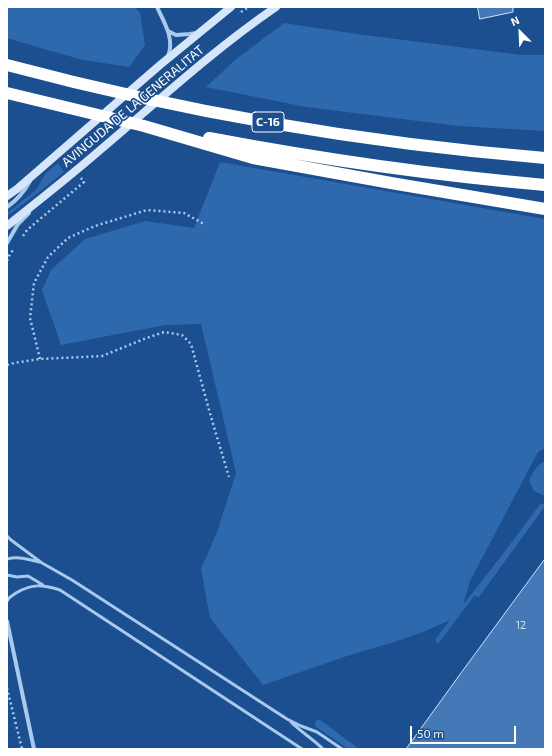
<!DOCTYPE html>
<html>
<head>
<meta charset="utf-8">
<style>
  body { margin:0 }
  #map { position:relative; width:552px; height:756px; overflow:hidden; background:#1b4f8f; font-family:"Exo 2",sans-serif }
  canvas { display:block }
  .frame { position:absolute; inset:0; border:8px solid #fff; pointer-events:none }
  .north { position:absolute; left:500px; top:12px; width:40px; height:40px; -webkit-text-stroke:3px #1b4f8f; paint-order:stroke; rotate:336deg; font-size:11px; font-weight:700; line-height:16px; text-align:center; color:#fff }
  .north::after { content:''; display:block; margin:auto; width:14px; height:18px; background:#fff; clip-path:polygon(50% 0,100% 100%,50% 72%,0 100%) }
  .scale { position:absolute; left:410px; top:726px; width:106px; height:18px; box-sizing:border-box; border:2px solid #fff; border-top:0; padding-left:5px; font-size:12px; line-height:14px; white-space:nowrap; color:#fff; -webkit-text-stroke:3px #1b4f8f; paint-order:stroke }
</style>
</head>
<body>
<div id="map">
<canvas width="552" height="756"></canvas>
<div class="frame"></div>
<div class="north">N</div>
<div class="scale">50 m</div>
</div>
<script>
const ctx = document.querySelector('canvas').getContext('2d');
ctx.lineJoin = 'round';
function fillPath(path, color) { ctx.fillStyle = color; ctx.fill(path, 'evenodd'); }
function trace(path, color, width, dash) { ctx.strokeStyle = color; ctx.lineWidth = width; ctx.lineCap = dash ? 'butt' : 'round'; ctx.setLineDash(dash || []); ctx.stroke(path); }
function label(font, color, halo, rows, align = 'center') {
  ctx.font = font + ' "Exo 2",sans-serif'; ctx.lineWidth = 3.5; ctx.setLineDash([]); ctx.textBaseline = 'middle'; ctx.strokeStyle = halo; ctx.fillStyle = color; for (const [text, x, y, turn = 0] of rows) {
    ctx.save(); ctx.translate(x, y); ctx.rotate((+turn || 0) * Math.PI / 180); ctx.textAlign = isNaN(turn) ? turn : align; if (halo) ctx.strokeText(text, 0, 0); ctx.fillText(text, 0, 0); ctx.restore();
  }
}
const green = new Path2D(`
  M7,7H135L140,13L145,45L129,67L83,60L44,49L7,38Z
  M284,23L357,34L521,55H545V131L458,126L306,107L206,87L235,60Z
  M220,162L545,219V448L538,452L470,581L463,605L505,551L541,503L545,505V506L479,597L474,596L438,644L435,640L450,620L423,632L394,642L347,656L263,685L210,618L201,569L217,532L236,473L201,324L165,325L61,345L42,290L51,270L85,239L145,221L194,228Z
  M58,163L64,172L38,193L7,216V213L36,190L46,173Z
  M545,461V496L534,491L529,481C532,473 537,465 545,461Z
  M319,719L359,749H348L315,726V722Z`);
const building = new Path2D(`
  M478,7H513V12L480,19Z
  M545,559V749H406L461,673Z`);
const path = new Path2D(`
  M241,12L249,7
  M23,236L27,230L84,182L81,178
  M7,261L9,256L13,250
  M40,359L30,318L34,283L48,257L68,238L95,226L147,210L184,213L204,224
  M7,365L14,363L40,359L102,356L144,339L164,332L182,335L191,344L211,417L229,477
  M7,688L22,749`);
const lane = new Path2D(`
  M7,536L11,540L42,563L72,580L287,719L301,726L317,732L342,749
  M7,559C18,556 28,559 39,562
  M7,575L17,577L28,576L43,585
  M7,601C9,597 13,595 16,593C33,583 43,585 60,590L302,749
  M291,722C301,732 313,739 323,749`);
const street = new Path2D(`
  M157,7C164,22 175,39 168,56
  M168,31L176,35L190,34L196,33
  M7,207C16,201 24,192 30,181
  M7,243L18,224L29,213
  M7,621L34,749`);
const secondary = new Path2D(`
  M7,196L17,189L160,65L231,7
  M7,226C38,201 69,177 99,151C157,102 213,50 276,7`);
const highway = new Path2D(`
  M7,65C183,112 364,143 545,158
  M7,93L144,126L253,158L391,183L545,209
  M209,138C320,159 432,175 545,185`);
const numberNames = [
  ["12",521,625]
];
const shields = [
  [268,122,32]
];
const shieldNames = [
  ["C-16",268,122]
];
const streetNames = [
  ["AVINGUDA DE LA GENERALITAT",133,106,-40]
];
fillPath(green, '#2e69ad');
fillPath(building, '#4478b7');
trace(building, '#cfe3fa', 1);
trace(path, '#a9c9ee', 2.5, [2, 3]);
trace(lane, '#a9c9ee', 3);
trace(street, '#a9c9ee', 4);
trace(secondary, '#d6e6fa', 8);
trace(highway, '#fff', 12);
label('11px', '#d0dded', null, numberNames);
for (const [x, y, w] of shields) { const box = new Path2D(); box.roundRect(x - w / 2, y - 10, w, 20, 3); ctx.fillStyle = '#1b4f8f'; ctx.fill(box); trace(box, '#fff', 1); }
label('bold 12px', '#fff', null, shieldNames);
label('13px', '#fff', '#1b4f8f', streetNames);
</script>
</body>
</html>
